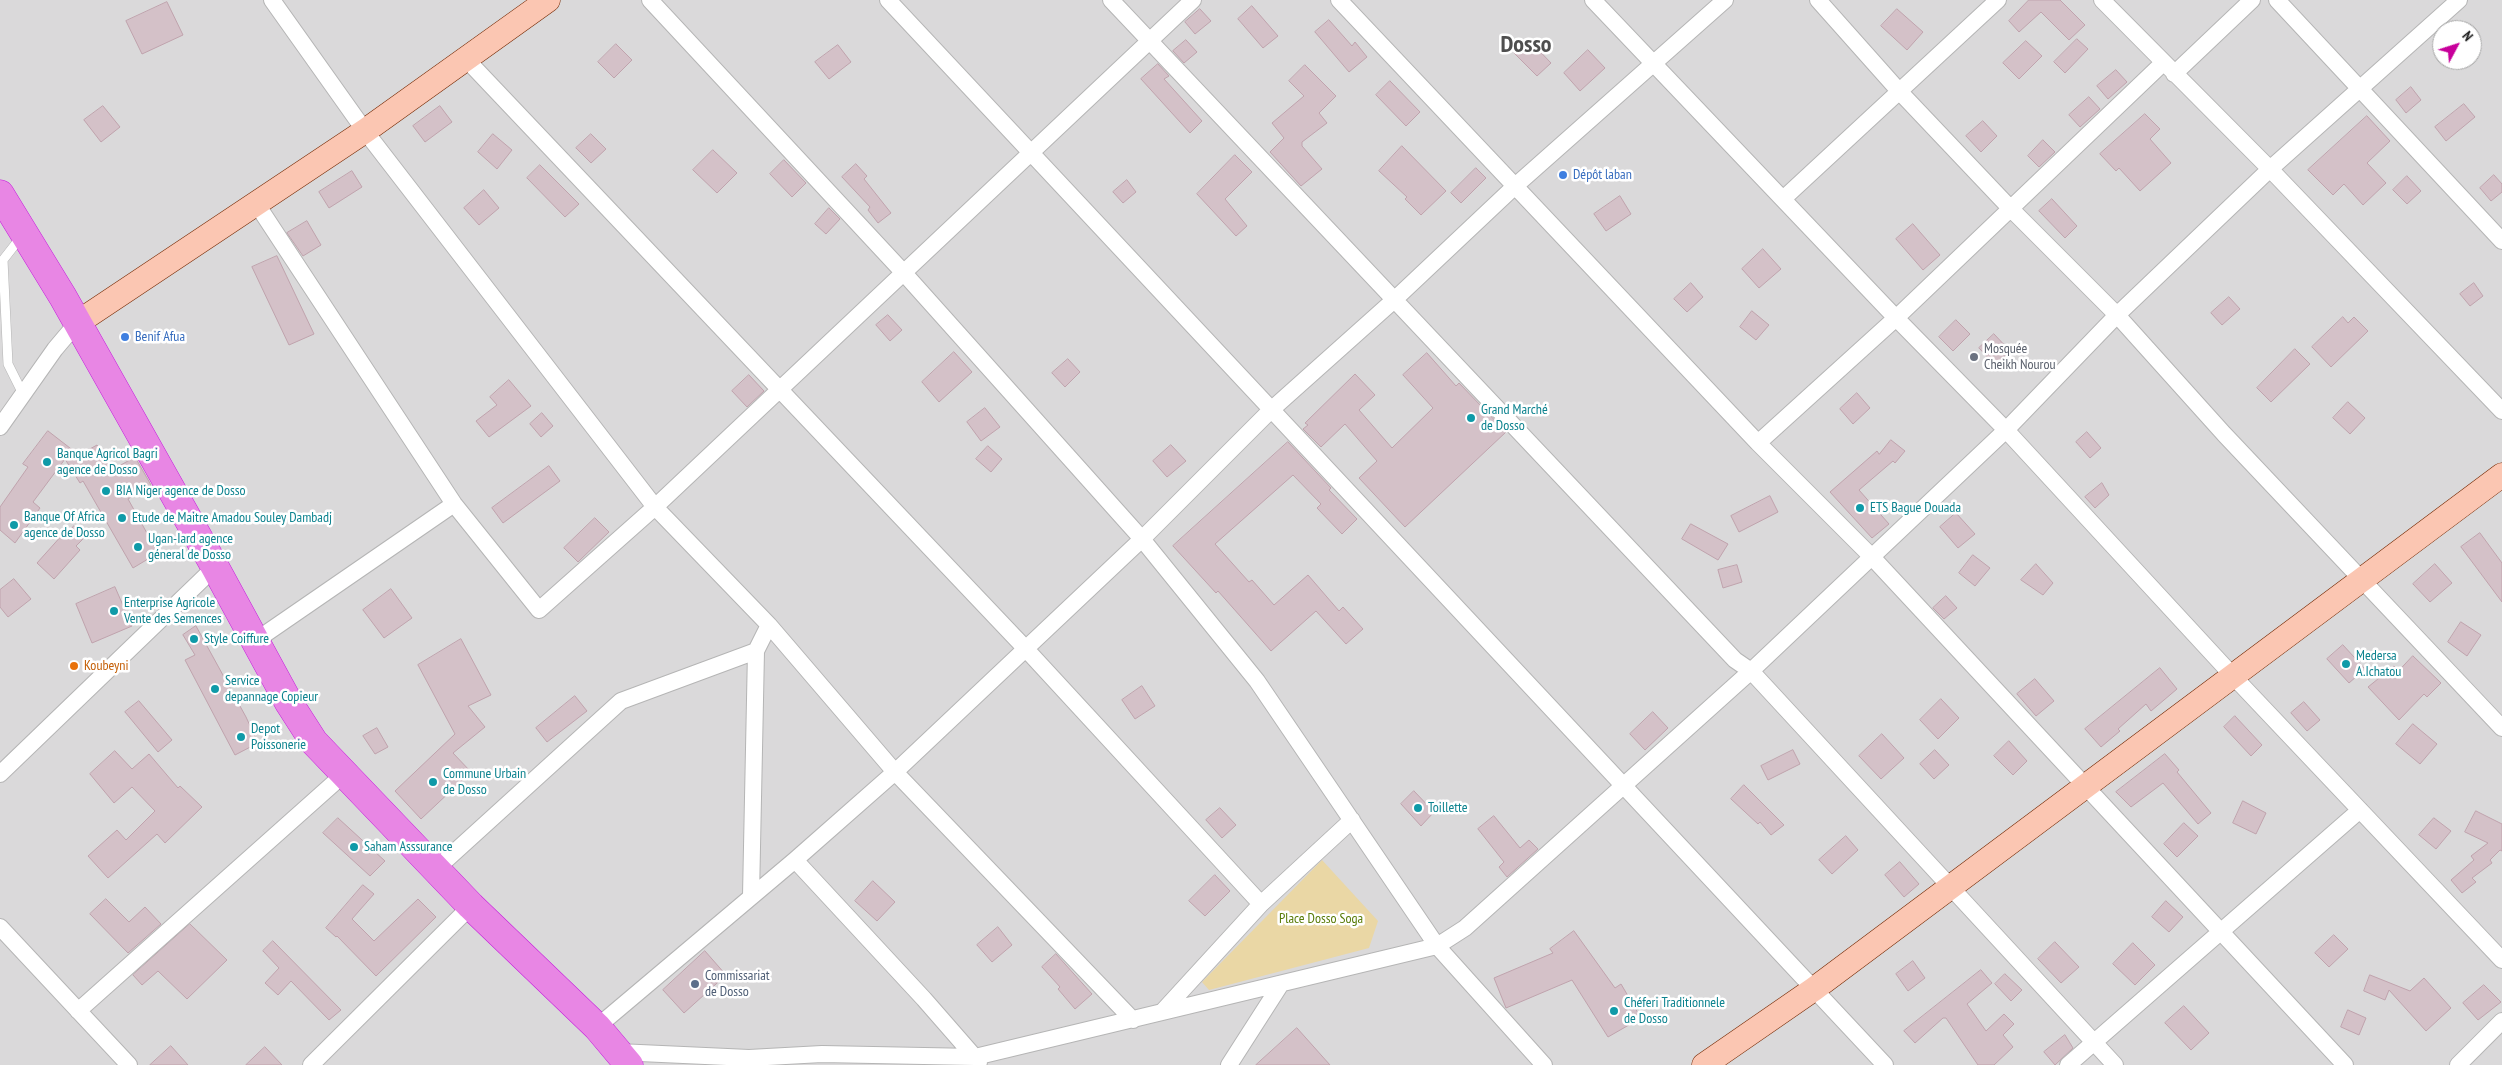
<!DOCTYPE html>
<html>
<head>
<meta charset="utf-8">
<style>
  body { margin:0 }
  #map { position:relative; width:2502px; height:1065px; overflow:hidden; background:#eee1e2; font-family:"PT Sans Narrow",sans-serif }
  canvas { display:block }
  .north { position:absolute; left:2432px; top:20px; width:50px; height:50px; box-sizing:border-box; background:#fff; border:1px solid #a4a4a4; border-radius:50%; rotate:50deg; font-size:14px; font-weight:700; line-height:20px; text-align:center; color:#1c1c1c }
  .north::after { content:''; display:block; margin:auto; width:18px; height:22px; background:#c8009b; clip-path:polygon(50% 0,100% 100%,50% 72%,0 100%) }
</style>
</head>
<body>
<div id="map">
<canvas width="2502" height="1065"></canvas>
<div class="north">N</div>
</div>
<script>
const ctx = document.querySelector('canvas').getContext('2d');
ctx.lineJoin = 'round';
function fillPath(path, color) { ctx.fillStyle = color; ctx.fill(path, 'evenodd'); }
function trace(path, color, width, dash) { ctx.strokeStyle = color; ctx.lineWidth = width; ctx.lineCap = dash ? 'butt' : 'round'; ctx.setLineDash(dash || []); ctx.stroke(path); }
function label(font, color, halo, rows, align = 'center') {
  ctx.font = font + ' "PT Sans Narrow",sans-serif'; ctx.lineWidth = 5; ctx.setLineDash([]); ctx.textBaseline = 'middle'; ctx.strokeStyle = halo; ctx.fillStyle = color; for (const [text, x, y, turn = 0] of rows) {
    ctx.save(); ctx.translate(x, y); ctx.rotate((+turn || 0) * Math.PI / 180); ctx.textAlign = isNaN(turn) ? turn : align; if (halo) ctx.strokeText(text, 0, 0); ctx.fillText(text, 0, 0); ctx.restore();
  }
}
const residential = new Path2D(`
  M0,0H2502V1065H0ZM2442,30H2472V60H2442Z`);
const grass = new Path2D(`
  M1322,860L1378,921L1369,948L1209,990L1202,982Z`);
const building = new Path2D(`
  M2029,0H2060L2085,25L2069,40L2041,12L2019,32L2009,21Z
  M167,2L183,35L142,54L126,21Z
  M1252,6L1278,36L1263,48L1238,19Z
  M1200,9L1211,21L1195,34L1185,22Z
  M1897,9L1923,32L1907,50L1881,26Z
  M1329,20L1352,46L1355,42L1367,57L1349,72L1315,32Z
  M1528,39L1551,63L1537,76L1514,53Z
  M2077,39L2088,49L2065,73L2054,62Z
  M1186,40L1197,52L1184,63L1173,51Z
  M2026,41L2042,56L2019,79L2003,63Z
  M616,44L632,60L614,78L598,62Z
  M838,45L851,62L829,79L815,62Z
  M1588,50L1605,68L1580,91L1564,73Z
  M1158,64L1169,76L1164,79L1202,121L1190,133L1141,79Z
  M1305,65L1336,96L1319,113L1327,123L1302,142V146L1322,169L1301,186L1270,152L1284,138L1272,123L1304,96L1289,81Z
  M2116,70L2127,82L2108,99L2097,86Z
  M1390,81L1420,112L1406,126L1376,95Z
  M2411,87L2421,100L2406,113L2396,100Z
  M2089,97L2100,109L2080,127L2069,115Z
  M2464,104L2475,117L2446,141L2435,127Z
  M103,106L120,127L101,142L84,120Z
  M440,106L452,122L425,142L413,126Z
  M2145,114L2160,129L2150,139L2171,163L2140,191L2119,168L2116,171L2100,154Z
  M2367,116L2390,141L2367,163L2386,183L2363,205L2344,184L2333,195L2308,170Z
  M1983,121L1997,136L1981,152L1966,136Z
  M493,134L512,150L497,169L478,152Z
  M591,134L606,149L591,163L576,148Z
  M2043,140L2055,152L2039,167L2028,156Z
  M1402,146L1446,191L1421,215L1405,199L1407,197L1379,171Z
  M713,150L737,173L717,193L693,170Z
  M1235,155L1252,172L1225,199L1247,226L1236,236L1197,194Z
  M784,160L806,183L792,197L770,174Z
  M856,164L867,176L864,179L891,213L878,223L868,210L870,207L842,177Z
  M540,165L579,204L565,217L527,178Z
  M1476,168L1486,178L1461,203L1451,193Z
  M352,171L362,187L329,208L319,192Z
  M2494,175L2502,184V192L2491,201L2480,188Z
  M2407,176L2421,191L2407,204L2393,190Z
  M1127,180L1136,192L1123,203L1113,192Z
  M484,190L499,208L479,225L464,208Z
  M1620,196L1631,214L1606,231L1594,214Z
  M2052,199L2077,226L2065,238L2039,211Z
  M829,208L840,219L826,234L815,224Z
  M307,221L321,245L303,256L287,233Z
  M1913,224L1940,255L1923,270L1896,239Z
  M1763,249L1781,269L1759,288L1742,269Z
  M277,256L314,334L289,345L252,267Z
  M1691,283L1703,297L1687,312L1674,299Z
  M2474,283L2483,296L2470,306L2460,294Z
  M2229,297L2240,309L2222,325L2211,313Z
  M1752,311L1769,325L1756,340L1740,327Z
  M888,315L902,330L890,341L876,325Z
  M2343,317L2348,323L2354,317L2368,331L2331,367L2312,347Z
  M1956,320L1970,334L1953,351L1939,337Z
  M1994,334L2010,351L1995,365L1979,348Z
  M2295,349L2310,364L2271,402L2257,388Z
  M954,352L972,372L939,402L922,382Z
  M1427,353L1456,386L1459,383L1506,432L1405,527L1359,478L1377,461L1345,424L1321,447L1303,429L1308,425L1305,423L1355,374L1375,395L1359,410L1392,448L1433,408L1403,375Z
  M1068,359L1080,372L1065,387L1052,373Z
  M749,375L764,391L747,407L732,391Z
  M509,380L531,406L489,437L476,421L497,405L490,397Z
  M1857,393L1870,408L1853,424L1840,409Z
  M2348,402L2365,418L2350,434L2333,418Z
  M985,408L1000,427L981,441L967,422Z
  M542,413L553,426L541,437L530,424Z
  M48,431L79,455L97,445L112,470L135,457L151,485L128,499L158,553L133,568L83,481L80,483L65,459L33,502L40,508L15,543L0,530V507L28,467L23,464Z
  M2087,432L2101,448L2090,458L2076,442Z
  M1891,440L1905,451L1895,463L1893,461L1859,490L1889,524L1872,538L1830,492L1877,451L1879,454Z
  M1288,442L1331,488L1329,490L1357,519L1342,534L1317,508L1321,504L1293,475L1215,544L1249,582L1252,580L1274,605L1308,575L1339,611L1343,607L1363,629L1346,644L1316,611L1271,651L1218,591L1216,593L1173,546Z
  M1171,445L1186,461L1167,477L1153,461Z
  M988,446L1002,459L991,472L976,459Z
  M549,466L560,481L503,523L492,508Z
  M2102,483L2109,495L2095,508L2085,497Z
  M1770,496L1778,512L1739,532L1731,516Z
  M1956,513L1975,534L1958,548L1940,527Z
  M595,518L609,532L578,562L564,548Z
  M1691,524L1728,544L1718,560L1682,539Z
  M74,526L85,537L76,546L80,550L54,579L37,563L63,534L65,536Z
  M2480,533L2502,563V602L2461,547Z
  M1973,555L1990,568L1975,586L1959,573Z
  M2036,564L2053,583L2043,595L2021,580Z
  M2435,564L2452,583L2430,602L2413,584Z
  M1737,565L1742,582L1723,588L1718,570Z
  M14,579L31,599L8,617L0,607V590Z
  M115,587L132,626L92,643L76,604Z
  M391,589L412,618L384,638L363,610Z
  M1946,596L1957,608L1944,619L1933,608Z
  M2461,622L2481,635L2467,656L2448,642Z
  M196,626L246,717L258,743L235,755L185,660L195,655L183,635Z
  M461,639L491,695L468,706L485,727L453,753L471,772L421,819L395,791L455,734L418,665Z
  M2343,645L2365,669L2349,683L2327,659Z
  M2413,656L2441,683L2427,697L2424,694L2399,720L2368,687L2394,666L2398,671Z
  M2160,668L2177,689L2151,711L2146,704L2118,729L2120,731L2101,747L2085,729Z
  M2035,679L2054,701L2036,716L2017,694Z
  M1142,686L1155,706L1135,719L1122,700Z
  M575,696L587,711L547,742L536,728Z
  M1941,699L1959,718L1938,739L1920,720Z
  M139,701L172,740L158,752L125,712Z
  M2304,702L2320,720L2307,731L2291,713Z
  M1653,712L1668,728L1645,750L1630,734Z
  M2235,716L2262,745L2251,756L2224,727Z
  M2413,724L2437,744L2420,764L2396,744Z
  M377,728L388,747L375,754L363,736Z
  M1882,734L1904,758L1881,779L1859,756Z
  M2009,741L2027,761L2013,775L1994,756Z
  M1793,750L1800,764L1768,780L1761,766Z
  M1935,750L1949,765L1934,779L1920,764Z
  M115,751L132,769L149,754L178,788L180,786L202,807L165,843L157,834L108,878L88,856L117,830L126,840L155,811L132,787L114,803L90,774Z
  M2165,754L2179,770L2177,772L2211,813L2198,824L2163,783L2131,807L2116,792Z
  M1744,785L1784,825L1771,835L1760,822L1758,824L1731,799Z
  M1414,791L1434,812L1421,826L1401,804Z
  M2243,801L2266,813L2256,834L2233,823Z
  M1220,808L1236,825L1222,838L1206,820Z
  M2476,811L2502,824V851L2500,850L2490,860L2492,863L2472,878L2476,882L2462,893L2451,880L2474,860L2471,856L2488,843L2465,832Z
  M1494,816L1520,848L1529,840L1538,849L1507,877L1499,867L1504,862L1478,829Z
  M338,818L385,861L370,876L323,833Z
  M2434,818L2451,831L2436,849L2419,835Z
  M2184,823L2198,836L2177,857L2164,844Z
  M1846,836L1858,850L1832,874L1819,860Z
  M1900,862L1919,884L1904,897L1885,875Z
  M1215,875L1230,891L1205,916L1189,901Z
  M873,881L895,902L877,921L855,901Z
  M363,885L374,894L352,919L374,941L418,899L436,917L376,976L337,936L336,937L326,928Z
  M106,899L129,922L145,907L161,924L128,953L90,914Z
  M2166,901L2183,917L2169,932L2152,917Z
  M190,924L227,960L187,999L158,971L142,985L133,975Z
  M998,927L1012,945L992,962L977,945Z
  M1574,931L1615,988L1621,984L1641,1018L1608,1037L1572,980L1506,1008L1494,978L1553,953L1550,949Z
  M2334,935L2348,949L2329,967L2315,953Z
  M273,941L341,1010L329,1020L291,981L278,995L265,983L279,968L263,951Z
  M2055,942L2079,967L2061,983L2038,959Z
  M2133,943L2155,965L2135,985L2113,964Z
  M705,951L726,975L684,1013L663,990Z
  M1056,954L1092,994L1075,1009L1058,989L1060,987L1042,967Z
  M1913,961L1925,978L1908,991L1896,974Z
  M1981,970L1992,983L1967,1004L1986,1031L2004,1014L2014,1024L2003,1035L2013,1047L1994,1065H1978L1946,1018H1943L1915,1043L1904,1031Z
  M2005,974L2022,990L2011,1001L1995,984Z
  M2370,975L2410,991L2424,978L2451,1008L2426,1031L2389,990L2385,1000L2364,991Z
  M2484,985L2501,1002L2478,1020L2463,1003Z
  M2184,1006L2209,1033L2191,1050L2165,1023Z
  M2348,1010L2366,1018L2359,1035L2341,1027Z
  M1297,1028L1330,1065H1256Z
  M2065,1035L2073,1048L2055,1065L2044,1052Z
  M171,1046L188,1065H150Z
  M265,1047L282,1065H246Z`);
const lane = new Path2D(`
  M21,237L3,260L8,364L23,394`);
const street = new Path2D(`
  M272,0L365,131L655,507L769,625L895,772L1133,1020
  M650,0L903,272L1142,539L1257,681L1437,946L1544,1065
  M888,0L1885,1065
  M1111,0L1735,660L1751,671L2115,1065
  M1339,0L1758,443L1871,556L2345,1065
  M1593,0L1896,318L2006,430L2233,676L2502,960
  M1818,0L1899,91L2010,208L2117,315L2224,434L2502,728
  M2102,0L2270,169L2502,411
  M2277,0L2502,241
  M466,59L1025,648L1261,904
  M2174,74L2252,0
  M1783,199L1998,0
  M256,203L454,504L539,610L655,507L1193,0
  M0,427L55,349L77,323
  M1758,443L1896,318L2163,63
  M255,641L454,504
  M0,774L215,567
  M795,860L924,999L979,1062
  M436,869L621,701L756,651
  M751,896L756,651L769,625
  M0,927L129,1065
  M78,1011L343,775
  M1163,1011L1261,904L1352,820
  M597,1027L795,860L895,772L1142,539L1271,410L1393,301L1514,187L1725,0
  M618,1052L749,1058L822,1054L975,1057L1437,946L1465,928L1751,671L2006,430L2117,315L2270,169L2459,0
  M311,1065L471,906
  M1229,1065L1281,984
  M2068,1065L2360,810
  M2458,1065L2502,1021`);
const secondary = new Path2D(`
  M77,323L365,131L548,0
  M1704,1065L1814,989L2502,475`);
const highway = new Path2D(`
  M0,194L63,297L215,567L289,703L314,742L471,906L597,1027L629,1065`);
const markers = [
  [1563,175,5,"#3f7fe0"],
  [125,337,5,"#3f7fe0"],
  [1974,357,5,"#6b7280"],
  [1471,418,5,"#0f9aa8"],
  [47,462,5,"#0f9aa8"],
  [106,491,5,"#0f9aa8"],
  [1860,508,5,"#0f9aa8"],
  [122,518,5,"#0f9aa8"],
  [14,525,5,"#0f9aa8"],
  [138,547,5,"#0f9aa8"],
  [114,611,5,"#0f9aa8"],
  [194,639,5,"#0f9aa8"],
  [2346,664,5,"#0f9aa8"],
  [74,666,5,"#e8710a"],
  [215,689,5,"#0f9aa8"],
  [241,737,5,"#0f9aa8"],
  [433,782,5,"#0f9aa8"],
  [1418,808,5,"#0f9aa8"],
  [354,847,5,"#0f9aa8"],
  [695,984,5,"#5c6f8a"],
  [1614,1011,5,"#0f9aa8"]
];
const shopNames = [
  ["Dépôt laban",1573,175],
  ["Benif Afua",135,337]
];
const worshipNames = [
  ["Mosquée",1984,349],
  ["Cheikh Nourou",1984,365]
];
const cultureNames = [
  ["Grand Marché",1481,410],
  ["de Dosso",1481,426],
  ["Banque Agricol Bagri",57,454],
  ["agence de Dosso",57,470],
  ["BIA Niger agence de Dosso",116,491],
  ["ETS Bague Douada",1870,508],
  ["Banque Of Africa",24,517],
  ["agence de Dosso",24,533],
  ["Etude de Maitre Amadou Souley Dambadj",132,518],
  ["Ugan-Iard agence",148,539],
  ["géneral de Dosso",148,555],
  ["Enterprise Agricole",124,603],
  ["Vente des Semences",124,619],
  ["Style Coiffure",204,639],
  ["Medersa",2356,656],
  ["A.Ichatou",2356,672],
  ["Service",225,681],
  ["depannage Copieur",225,697],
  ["Depot",251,729],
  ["Poissonerie",251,745],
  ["Commune Urbain",443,774],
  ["de Dosso",443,790],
  ["Toillette",1428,808],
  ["Saham Asssurance",364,847],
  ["Chéferi Traditionnele",1624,1003],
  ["de Dosso",1624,1019]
];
const foodNames = [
  ["Koubeyni",84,666]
];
const parkNames = [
  ["Place Dosso Soga",1321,919]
];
const serviceNames = [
  ["Commissariat",705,976],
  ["de Dosso",705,992]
];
const townNames = [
  ["Dosso",1526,45]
];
fillPath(residential, '#dad9da');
fillPath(grass, '#ead7a5');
fillPath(building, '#d4c1c8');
trace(building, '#c0a3ad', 1);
trace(lane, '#b5b5b5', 10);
trace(street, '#b5b5b5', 18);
trace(secondary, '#742802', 25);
trace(highway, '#c41fdb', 29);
trace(lane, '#fff', 9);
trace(street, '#fff', 16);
trace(secondary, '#fbc6b2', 24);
trace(highway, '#e886e4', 28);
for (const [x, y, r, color] of markers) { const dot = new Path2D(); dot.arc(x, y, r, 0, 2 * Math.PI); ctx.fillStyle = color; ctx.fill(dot); trace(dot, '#fff', 2); }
label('14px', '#366cbe', '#fff', shopNames, 'left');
label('14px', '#5b616d', '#fff', worshipNames, 'left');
label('14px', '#0d838f', '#fff', cultureNames, 'left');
label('14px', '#c56008', '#fff', foodNames, 'left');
label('14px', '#587b08', '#fff', parkNames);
label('14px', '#4e5e75', '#fff', serviceNames, 'left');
label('bold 24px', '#4f4f4f', '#fff', townNames);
</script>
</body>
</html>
